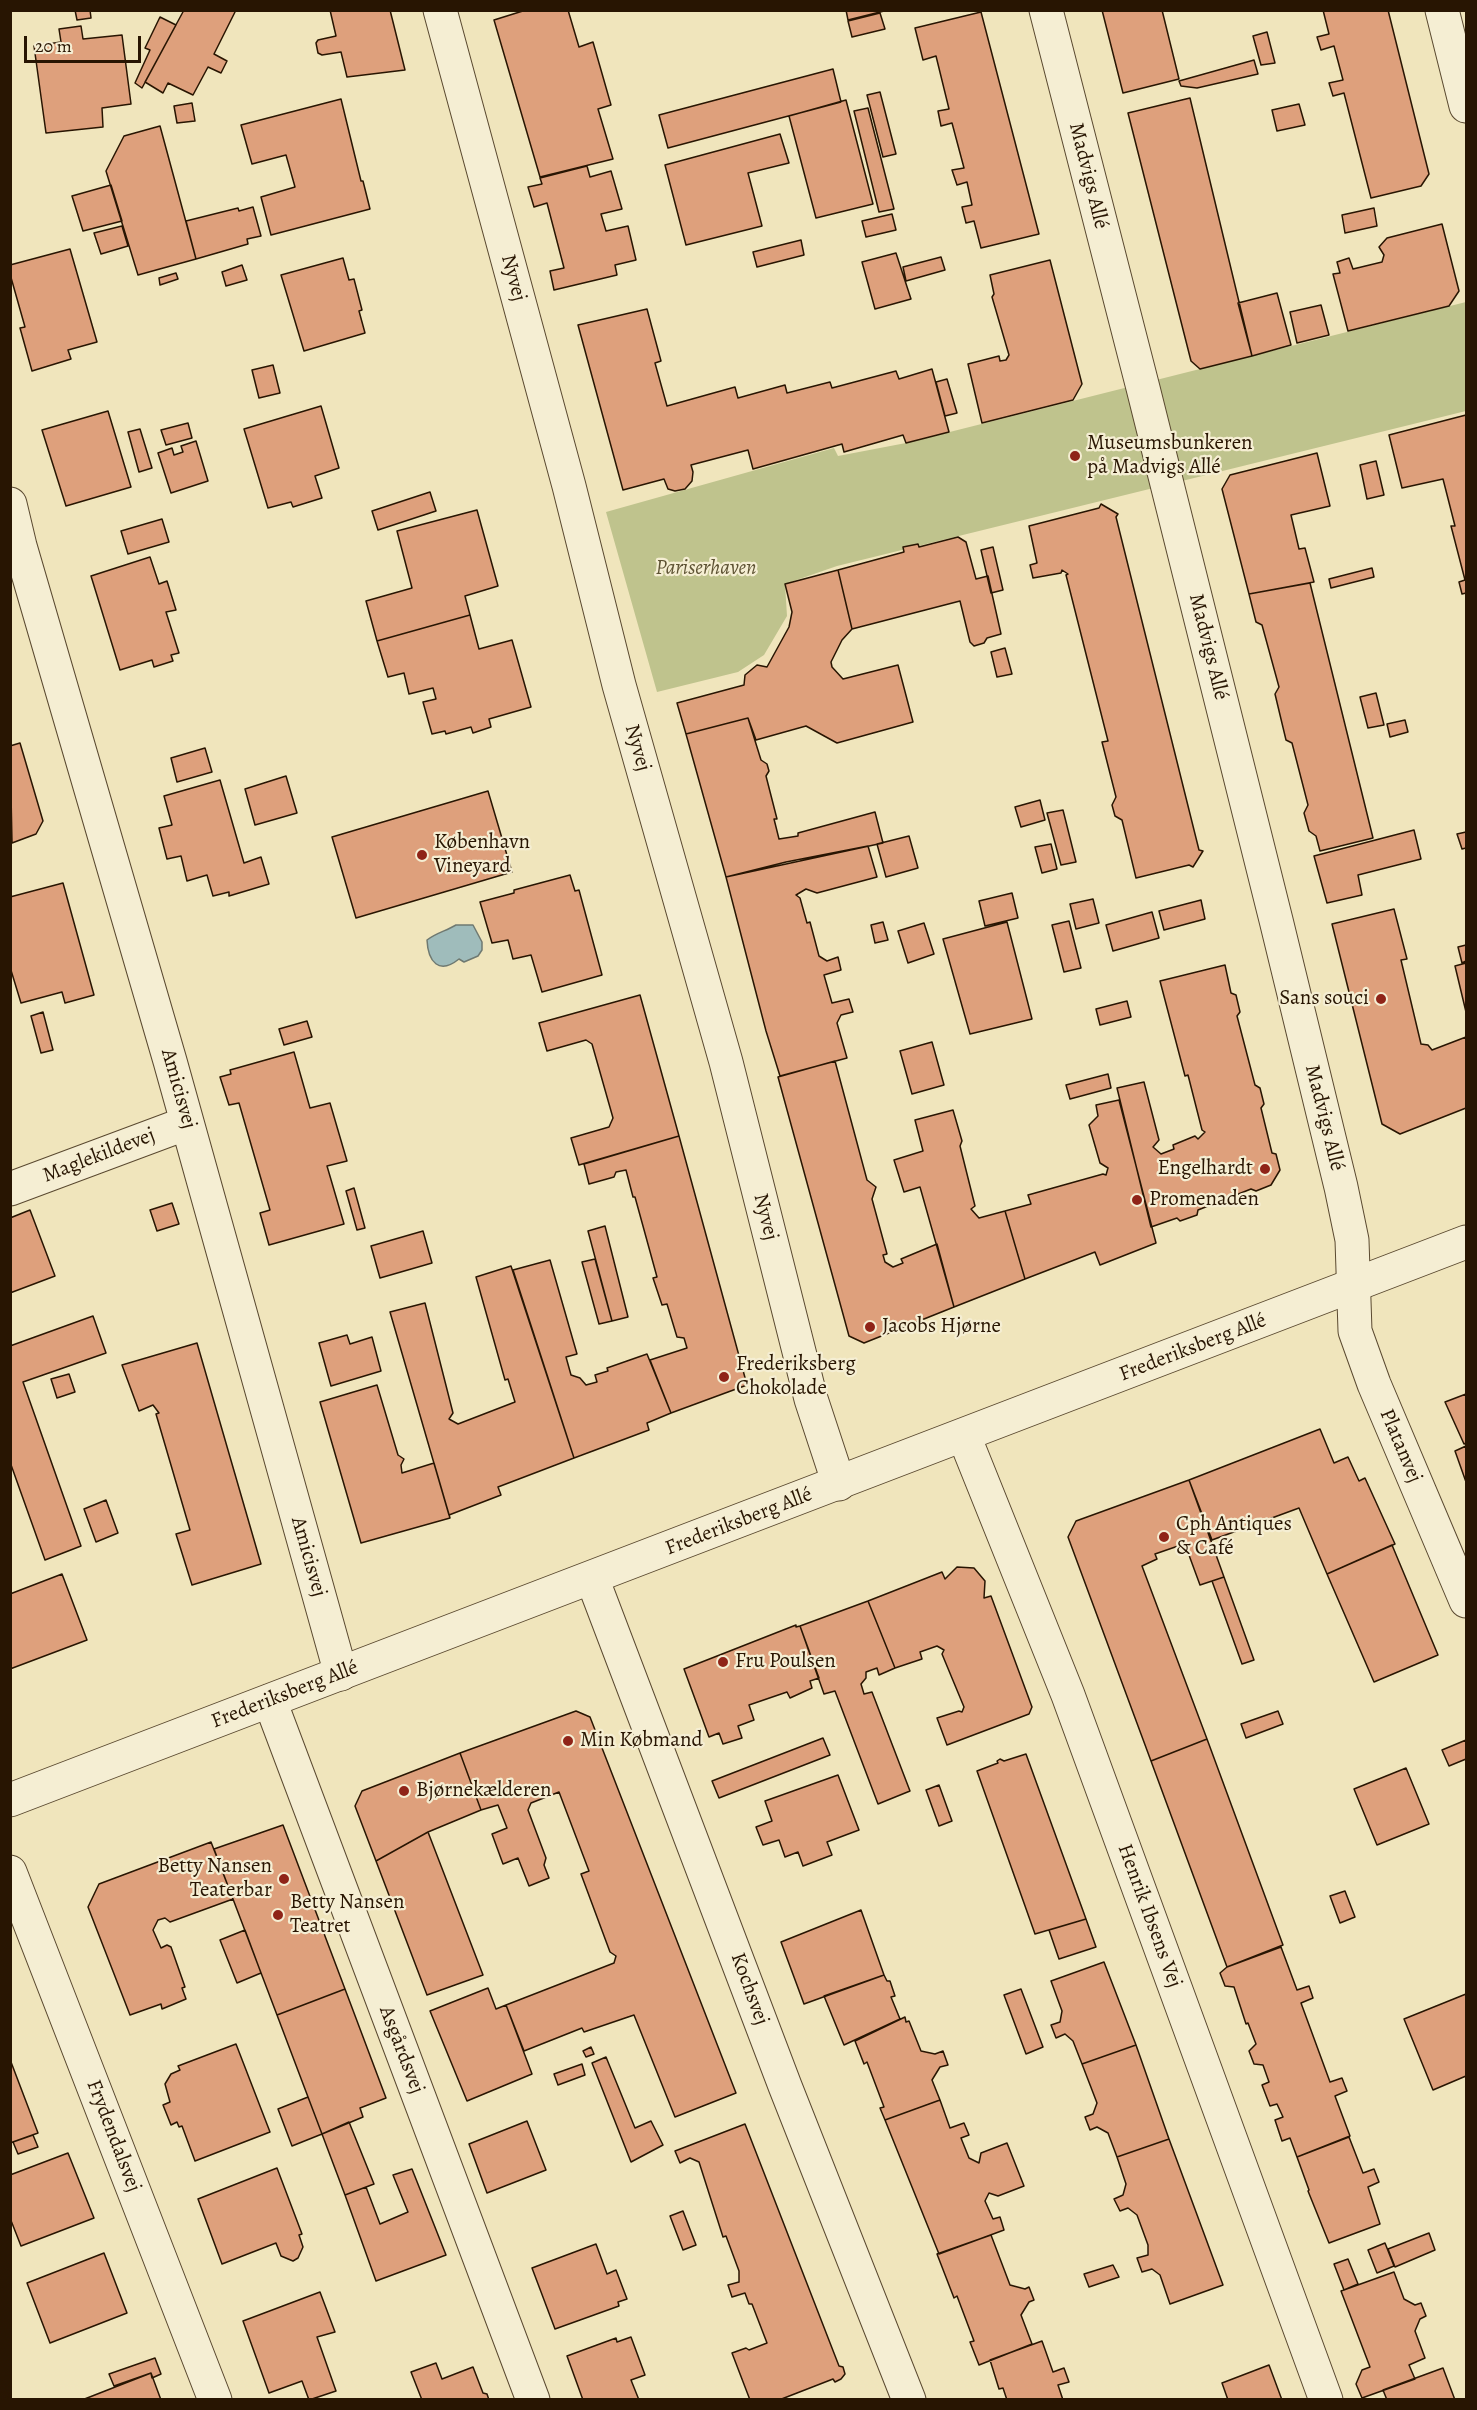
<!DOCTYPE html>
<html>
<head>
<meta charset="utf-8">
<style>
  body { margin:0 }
  #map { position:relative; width:1477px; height:2410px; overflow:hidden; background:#f0e5bc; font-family:Alegreya,serif }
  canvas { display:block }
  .frame { position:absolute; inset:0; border:12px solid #281502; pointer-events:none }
  .scale { position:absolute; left:24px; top:36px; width:117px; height:27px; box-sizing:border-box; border:3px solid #281502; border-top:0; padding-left:8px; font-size:18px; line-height:21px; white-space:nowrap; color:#281502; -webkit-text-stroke:4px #f5eed3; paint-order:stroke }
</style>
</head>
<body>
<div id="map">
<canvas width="1477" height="2410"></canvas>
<div class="frame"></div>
<div class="scale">20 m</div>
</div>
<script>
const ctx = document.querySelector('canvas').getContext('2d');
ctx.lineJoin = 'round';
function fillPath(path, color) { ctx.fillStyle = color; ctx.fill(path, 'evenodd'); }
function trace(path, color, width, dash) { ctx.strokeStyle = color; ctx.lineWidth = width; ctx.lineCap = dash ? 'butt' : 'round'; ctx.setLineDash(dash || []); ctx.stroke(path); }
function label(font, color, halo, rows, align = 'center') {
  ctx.font = font + ' Alegreya,serif'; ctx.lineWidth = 4.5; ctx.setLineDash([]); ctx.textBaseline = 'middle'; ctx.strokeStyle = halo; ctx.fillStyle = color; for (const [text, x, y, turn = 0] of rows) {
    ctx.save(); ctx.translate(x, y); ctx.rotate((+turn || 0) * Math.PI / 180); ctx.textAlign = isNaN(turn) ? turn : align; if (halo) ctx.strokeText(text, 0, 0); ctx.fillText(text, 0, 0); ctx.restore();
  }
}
const green = new Path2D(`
  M1466,302V411L837,566L785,584L787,616L764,655L738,672L657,692L606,512L834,448L838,456L906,443Z`);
const water = new Path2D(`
  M456,925H473L482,942V950L478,956L464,962L459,959C439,975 428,962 427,940C436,933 446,931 456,925Z`);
const building = new Path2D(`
  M75,10H90L91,18L77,20Z
  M184,10H236L214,54L227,61L221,73L208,67L193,95L168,83L163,93L145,82Z
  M330,10H390L405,70L347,77L341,52L322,55L318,53L316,43L318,40L336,36Z
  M526,10H568L579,47L593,42L611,105L598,109L613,159L540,177L494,20Z
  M846,10H888L848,20Z
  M1102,10H1162L1179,79L1123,93Z
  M1323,10H1388L1429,174L1421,186L1371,198L1344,93L1333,96L1329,83L1343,80L1334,46L1321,50L1317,37L1329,34Z
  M981,12L1039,234L981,248L974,221L966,223L962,207L972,205L967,182L957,185L952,170L964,168L952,123L941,126L938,111L949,109L936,56L923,60L915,28Z
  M880,13L885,29L852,37L848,21Z
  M160,17L176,25L142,88L135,83L150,50L145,48Z
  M81,26L83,39L122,35L131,104L102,108L103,127L46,133L34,46L61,42L59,29Z
  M1267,32L1275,63L1261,65L1253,36Z
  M1254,60L1258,74L1197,88L1181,86L1179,81Z
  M833,69L841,102L668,148L659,115Z
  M880,92L896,154L883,157L867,95Z
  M1190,98L1252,356L1200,369L1191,361L1128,113Z
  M341,99L361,181H363L370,209L271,235L261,197L295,187L286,155L252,164L241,125Z
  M846,100L873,204L816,218L789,116Z
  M192,103L195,121L177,123L174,106Z
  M1299,104L1305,125L1277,131L1272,110Z
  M868,108L894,209L879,212L854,111Z
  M160,126L196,259L138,275L106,171L124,136Z
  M780,134L789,163L748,173L762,226L686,245L665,165Z
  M587,166L590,177L611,171L622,209L601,214L606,231L628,226L636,260L615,265L617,275L554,290L550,271L564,268L547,203L534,207L528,187L542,184L540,178Z
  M111,185L122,221L83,231L72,196Z
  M253,207L261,236L247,239L248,244L196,259L186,221L238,208L239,211Z
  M1374,208L1377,226L1345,233L1342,215Z
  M892,214L896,230L866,237L862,221Z
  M1442,224L1459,291L1449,306L1348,331L1333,274L1340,273L1337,262L1349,258L1353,269L1382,262L1384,255L1379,247L1387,238Z
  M122,226L128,246L101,254L94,233Z
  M801,240L804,255L757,267L753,252Z
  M70,249L97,342L68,350L71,359L32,371L20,328L25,327L10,274V265Z
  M896,253L911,299L875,309L862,262Z
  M941,257L945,270L906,281L903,267Z
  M343,258L349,280L354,279L362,310L359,311L365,333L304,351L281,275Z
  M1050,260L1082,384L1073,400L982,423L968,364L999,356L1000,361L1006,360L1009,355L992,297L994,294L990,275Z
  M242,265L247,280L226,286L222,272Z
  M176,273L178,279L160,285L159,278Z
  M1277,293L1291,345L1252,356L1238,303Z
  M1321,305L1329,335L1297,343L1290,312Z
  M647,309L661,361L655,363L667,406L735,387L738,398L785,385L787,393L830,382L832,388L896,371L899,379L932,369L949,432L906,443L903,435L844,452L842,444L753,469L748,450L691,465L693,472L692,481L685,489L675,491L668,489L664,479L623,490L578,325Z
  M273,365L280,393L259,398L252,370Z
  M947,379L957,413L945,416L936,382Z
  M321,406L339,468L315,476L322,498L293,507L291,502L268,508L244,429Z
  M108,411L131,487L66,506L42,430Z
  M1466,415V593L1462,594L1459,582L1465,580L1451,526H1455L1443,479L1402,488L1389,435Z
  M188,423L192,438L166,445L161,430Z
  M140,429L152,468L139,472L128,432Z
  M196,441L208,481L171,493L158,453L172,448L174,455L183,452L181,446Z
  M1317,453L1330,506L1291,515L1299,549L1305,548L1314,582L1249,594L1222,489L1230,475Z
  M1376,461L1384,495L1367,499L1360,465Z
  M430,492L436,511L378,530L372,511Z
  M1101,504L1118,514L1116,517L1199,850L1203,851L1193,867L1189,865L1136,878L1122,820L1115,816L1112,805L1116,797L1102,742L1108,741L1066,575L1068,574L1062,570L1061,573L1033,578L1030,565L1037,563L1029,526L1099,508Z
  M477,510L498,586L465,596L470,615L377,641L366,601L412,588L397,531Z
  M162,519L169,542L128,554L121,531Z
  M958,537L966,542L976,579L988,576L1001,634L987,638L984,643L974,646L970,642L960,601L852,629L838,570L904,552L903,547L918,544L919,547Z
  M993,547L1003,590L991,593L981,550Z
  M150,557L159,584L167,581L176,610L166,612L179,653L171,655L173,661L154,667L152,660L120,670L91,576Z
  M1372,568L1374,577L1331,588L1329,579Z
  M838,570L852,629L842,640L831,662L832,667L843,679L898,665L913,722L837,743L806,726L756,740L748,718L686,734L677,703L744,685L745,675L757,665L767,667L789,627L792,612L785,584Z
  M1310,583L1373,838L1320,851L1316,836L1309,831L1304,813L1308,805L1292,743L1286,740L1275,694L1279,687L1262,625L1256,622L1249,594Z
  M470,615L479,649L512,640L531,707L489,719L491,727L473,733L471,727L446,734L445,731L432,734L423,702L436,699L433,688L409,694L404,673L388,677L377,641Z
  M1005,648L1012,674L997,677L991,652Z
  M1376,693L1384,725L1368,728L1360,697Z
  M748,718L761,760L767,764L769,771L766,776L777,819H774L779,839L798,836V833L875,812L883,843L726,877L686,734Z
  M1405,720L1408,732L1390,737L1387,724Z
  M20,743L43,821L36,834L12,843L10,746Z
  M205,748L212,772L177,782L171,758Z
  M286,776L297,813L255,825L245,789Z
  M220,780L244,863L261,857L269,884L229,896V892L213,896L207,875L187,881L181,856L167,859L159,828L172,825L164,796Z
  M488,791L512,872L356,918L332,837Z
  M1040,800L1045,820L1021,827L1015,807Z
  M1063,810L1076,862L1061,865L1047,813Z
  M1414,830L1421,859L1358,875L1362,895L1327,903L1314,856Z
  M1466,832V848L1462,849L1457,834Z
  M909,836L918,868L886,877L877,844Z
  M1051,844L1057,869L1042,873L1035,847Z
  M868,846L877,877L817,893L806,889L796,895L800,898L807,923L810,922L819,956L827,961L838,957L841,970L824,975L832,1003L849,999L853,1012L841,1015L837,1023L847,1058L780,1076L766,1031L726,877L786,862Z
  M570,875L575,891L579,890L602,975L542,992L531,955L513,959L508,940L492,943L480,902L514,893V890Z
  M63,883L94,995L65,1003L62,992L21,1003L10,967V897Z
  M1012,893L1018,918L985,926L979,901Z
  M1093,899L1099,923L1076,929L1070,904Z
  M1201,900L1205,919L1164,930L1159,911Z
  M1394,909L1407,959L1401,960L1421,1044L1428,1045L1432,1050L1466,1037V1108L1400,1134L1382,1124L1332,924Z
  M1152,912L1159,938L1113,951L1106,925Z
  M1069,921L1081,968L1064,972L1052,925Z
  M883,922L888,940L875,943L871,925Z
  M1007,922L1032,1019L970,1034L943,939Z
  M924,923L934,954L908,963L898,931Z
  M1466,945V961L1462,963L1458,947Z
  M1466,963V1012L1455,966Z
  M1225,965L1231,993L1236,995L1240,1012L1237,1016L1255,1085L1260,1088L1264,1104L1261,1108L1272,1153L1276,1154L1280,1170L1271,1185L1256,1191L1251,1189L1198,1210L1197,1215L1180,1221L1177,1218L1151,1227L1117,1088L1144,1082L1159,1140L1153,1147L1161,1154L1174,1149L1173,1145L1195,1136L1198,1139L1205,1132L1202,1130L1188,1075L1185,1076L1160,981Z
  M640,995L679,1136L579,1165L571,1138L609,1127L613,1118L592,1044L586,1040L547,1051L539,1023Z
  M1127,1001L1131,1017L1100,1025L1096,1009Z
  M43,1012L53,1050L41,1053L31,1016Z
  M307,1021L312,1037L284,1045L279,1029Z
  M932,1042L944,1085L912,1094L900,1051Z
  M294,1052L310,1108L330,1103L347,1161L327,1166L344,1224L269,1245L260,1213L270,1210L239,1103L229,1105L220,1077L231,1074L230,1070Z
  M835,1061L867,1180L876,1187L872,1199L887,1254L883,1255L885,1262L893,1267L903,1263L901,1259L937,1244L954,1307L864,1343L849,1336L778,1077Z
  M1108,1074L1111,1088L1070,1099L1066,1085Z
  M1119,1100L1156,1243L1100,1265L1095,1252L1025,1279L1005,1211L1031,1204L1028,1195L1103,1174L1106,1175L1108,1168L1100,1163L1089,1125L1098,1116L1096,1105Z
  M953,1110L962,1141L960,1146L975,1206L971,1209L979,1218L1005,1211L1025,1279L954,1307L920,1187L904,1192L894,1160L923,1151L915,1120Z
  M679,1136L747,1385L671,1413L650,1360L687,1348L684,1338L677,1337L667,1304L662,1305L653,1278L657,1277L635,1197H633L626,1170L616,1172L614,1177L589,1184L584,1164Z
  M354,1188L365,1228L357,1230L346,1191Z
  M172,1203L179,1224L157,1231L150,1210Z
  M30,1210L55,1276L10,1293V1218Z
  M605,1226L628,1317L612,1321L588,1231Z
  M423,1231L432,1263L380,1278L371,1246Z
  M595,1259L612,1321L599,1324L582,1262Z
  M550,1260L577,1354L566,1357L571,1375L580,1378L586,1385L597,1382L595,1375L608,1371L607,1368L647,1354L671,1413L647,1423L649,1430L574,1458L513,1270Z
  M511,1266L574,1458L498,1487L501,1495L449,1515L390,1312L425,1303L453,1413L449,1419L458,1424L515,1402L508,1379L505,1380L476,1277Z
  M93,1316L106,1353L23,1382L81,1546L45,1560L10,1462V1346Z
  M347,1335L350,1344L372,1337L381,1371L331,1386L319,1343Z
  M197,1343L261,1564L192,1585L176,1534L190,1530L156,1414L159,1413L153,1405L139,1411L122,1365Z
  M69,1374L75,1392L57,1398L51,1379Z
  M377,1385L398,1455L404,1459L401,1465L402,1473L434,1463L450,1518L361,1543L320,1402Z
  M1466,1394V1443L1464,1444L1445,1402Z
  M1320,1429L1334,1463L1348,1457L1359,1481L1365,1478L1395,1544L1327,1574L1299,1508L1212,1540L1189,1480Z
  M1466,1446V1482L1455,1451Z
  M1189,1480L1224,1577L1200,1585L1186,1547L1181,1545L1155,1554L1157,1559L1142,1566L1207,1739L1151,1761L1068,1537L1076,1521Z
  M106,1500L118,1533L96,1542L84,1509Z
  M1392,1545L1438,1655L1374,1682L1327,1574Z
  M957,1567L974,1568L985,1581L984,1598L991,1596L1032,1707L1029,1714L947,1745L937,1718L959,1711L962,1712L964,1707L942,1654L944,1650L937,1646L920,1652L922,1659L895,1668L868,1601L942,1572L945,1579Z
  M62,1574L87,1640L10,1669V1594Z
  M1224,1577L1254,1660L1242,1664L1212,1581Z
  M868,1601L895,1668L879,1675L877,1668L866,1672V1678L861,1684L864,1694L872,1692L910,1791L878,1804L835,1691L824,1694L800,1626Z
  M796,1625V1627L800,1626L819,1678L810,1681L812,1688L790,1698L787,1692L749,1705L754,1720L738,1726L742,1738L723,1744L719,1733L709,1737L684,1669Z
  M576,1711L590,1717L736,2093L675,2117L634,2015L584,2032L582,2028L524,2051L506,2005L614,1963L616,1956L610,1952L581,1874L589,1871L559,1792L531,1803L528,1810L546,1858L544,1865L549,1878L529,1886L518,1858L503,1864L492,1834L507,1828L498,1805L481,1810L460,1753Z
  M1278,1711L1283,1724L1246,1738L1241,1724Z
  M823,1738L830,1755L719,1798L712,1781Z
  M1207,1739L1283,1945L1227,1967L1151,1761Z
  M1466,1740V1759L1449,1766L1442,1750Z
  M460,1753L481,1810L428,1832L376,1861L355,1806L362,1791Z
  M1026,1754L1086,1919L1035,1934L977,1771L998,1763L997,1761L1000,1759L1004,1761Z
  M1406,1768L1429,1824L1377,1845L1354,1789Z
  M838,1775L859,1830L827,1842L832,1855L803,1866L798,1852L785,1857L779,1840L763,1845L756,1827L772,1821L765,1801Z
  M939,1785L952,1821L939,1826L926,1790Z
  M283,1825L345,1989L277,2015L214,1849Z
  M428,1832L483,1975L427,1995L376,1861Z
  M211,1842L233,1899L170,1922L165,1918L158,1920L153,1930L161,1948L167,1945L171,1947L185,1987L182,1988L186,1999L162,2009L161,2004L130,2015L88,1907L99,1884Z
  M1345,1891L1355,1917L1340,1923L1330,1896Z
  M861,1910L884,1975L804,2004L781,1942Z
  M1086,1919L1096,1947L1059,1959L1049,1930Z
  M245,1930L261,1973L237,1983L220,1940Z
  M1281,1947L1297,1990L1309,1986L1313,1998L1301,2003L1330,2082L1342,2078L1347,2091L1335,2096L1350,2136L1297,2157L1290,2138L1282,2141L1275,2120L1283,2117L1277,2104L1270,2106L1262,2085L1269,2082L1263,2065L1254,2064L1249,2051L1256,2044L1248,2023L1246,2024L1234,1987L1225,1986L1220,1973L1227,1967Z
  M1104,1962L1136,2045L1082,2064L1073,2041L1065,2034L1056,2038L1051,2025L1060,2022L1062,2011L1051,1981Z
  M884,1975L887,1981H890L895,1996L891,1997L900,2019L844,2045L824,1996Z
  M488,1988L496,2009L506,2005L532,2074L467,2101L430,2011Z
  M345,1989L386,2098L360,2108L363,2117L322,2134L277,2015Z
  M1021,1989L1043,2047L1026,2054L1004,1995Z
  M1466,1994V2076L1433,2090L1404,2019Z
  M905,2017L906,2022L909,2021L921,2051L935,2054L943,2051L948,2065L940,2067L932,2080L940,2100L885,2120L880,2108L884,2107L867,2062L864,2064L855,2041Z
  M236,2044L270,2132L195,2161L182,2126L179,2127L177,2122L171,2125L163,2105L170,2102L165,2084L171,2074L180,2070L178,2066Z
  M1136,2045L1169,2139L1117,2157L1108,2133L1097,2127L1090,2130L1085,2117L1093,2114L1097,2103L1082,2064Z
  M591,2047L594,2054L586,2057L583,2051Z
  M606,2057L635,2128L651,2121L663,2145L631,2162L592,2063Z
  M11,2062L38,2133L10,2143V2062Z
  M582,2064L585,2075L558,2085L554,2074Z
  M308,2097L322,2134L292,2146L278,2109Z
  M940,2100L950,2128L964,2123L969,2135L961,2138L969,2158L979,2163L981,2153L1007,2143L1024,2186L998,2196L989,2193L985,2201L993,2219L1000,2217L1004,2230L939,2254L885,2120Z
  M527,2121L546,2170L487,2193L469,2144Z
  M349,2122L374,2184L345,2195L322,2134Z
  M745,2124L839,2366L843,2367L845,2374L841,2379L835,2382L833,2379L779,2400H750L732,2353L746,2348L749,2350L767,2343L752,2304H749L745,2293L732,2297L728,2285L739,2282V2271L726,2236L723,2237L699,2162L690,2158L680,2163L675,2151Z
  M33,2135L38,2147L18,2154L13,2142Z
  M1349,2137L1363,2173L1374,2169L1379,2182L1368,2187L1380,2224L1329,2243L1308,2191L1309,2190L1297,2157Z
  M1169,2139L1223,2285L1170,2304L1160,2275L1152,2269L1142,2272L1137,2258L1148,2255V2245L1137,2215L1128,2208L1120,2211L1114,2199L1123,2195L1126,2184L1117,2157Z
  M68,2153L94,2218L21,2246L10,2218V2175Z
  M277,2168L302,2234L299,2235L303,2247L298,2258L293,2261L281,2256L276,2243L222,2264L198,2199Z
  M412,2169L446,2255L376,2281L345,2195L366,2187L380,2224L408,2212L393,2175Z
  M683,2211L696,2245L683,2250L670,2216Z
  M1429,2233L1435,2250L1395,2267L1388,2249Z
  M991,2235L1010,2285L1025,2289L1029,2287L1034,2300L1029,2302L1021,2315L1032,2344L979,2365L970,2342L974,2341L957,2296L954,2298L937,2254Z
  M1385,2243L1394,2266L1377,2273L1368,2250Z
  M596,2244L607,2274L616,2270L627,2299L618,2302L619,2306L555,2329L532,2268Z
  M104,2253L127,2313L50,2343L27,2283Z
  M1348,2259L1358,2284L1344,2290L1334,2264Z
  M1113,2265L1119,2277L1089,2287L1084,2274Z
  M1394,2272L1404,2299L1415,2305L1421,2303L1426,2316L1420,2319L1415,2331L1425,2358L1409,2365L1415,2379L1362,2398L1356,2384L1362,2370L1370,2367L1341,2291Z
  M320,2292L335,2332L317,2337L336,2391L309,2400L302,2381L269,2393L243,2321Z
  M631,2337L645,2375L631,2380L639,2400H583L567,2356L616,2338L617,2342Z
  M1042,2341L1053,2372L1064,2368L1069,2382L1058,2385L1063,2400H1007L1003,2388L999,2389L990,2360Z
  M155,2358L161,2374L152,2378L151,2373L114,2386L109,2374Z
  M436,2363L442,2379L473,2367L483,2393L487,2394L489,2400H422L411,2372Z
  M1269,2365L1282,2400H1228L1222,2383Z
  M1443,2368L1455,2400H1387L1383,2390Z
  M151,2373L161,2400H82Z`);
const minor = new Path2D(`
  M440,10L569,486L619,685L726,1062L811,1399L839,1484
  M1046,10L1143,388L1276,920L1341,1187L1352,1240L1355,1331L1374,1384L1466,1601
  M1442,10L1466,106
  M10,504L20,546L170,1061L341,1674
  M10,1189L187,1123
  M964,1436L1068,1695L1326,2400
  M592,1578L785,2086L909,2400
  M270,1701L533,2400
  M10,1872L215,2400`);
const tertiary = new Path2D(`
  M10,1800L1466,1242`);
const markers = [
  [1075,456,6,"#8f2418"],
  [422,855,6,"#8f2418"],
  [1381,999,6,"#8f2418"],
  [1265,1169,6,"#8f2418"],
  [1137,1200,6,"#8f2418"],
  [870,1327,6,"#8f2418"],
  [724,1377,6,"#8f2418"],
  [1164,1537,6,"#8f2418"],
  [723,1662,6,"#8f2418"],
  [568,1741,6,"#8f2418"],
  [404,1791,6,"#8f2418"],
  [284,1879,6,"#8f2418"],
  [278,1915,6,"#8f2418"]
];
const streetNames = [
  ["Madvigs Allé",1088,176,76],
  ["Nyvej",513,278,75],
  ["Madvigs Allé",1208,647,76],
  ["Nyvej",637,748,74],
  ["Amicisvej",178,1089,74],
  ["Madvigs Allé",1324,1118,76],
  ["Maglekildevej",99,1156,-21],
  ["Nyvej",765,1217,76],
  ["Frederiksberg Allé",1193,1348,-21],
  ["Platanvej",1400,1446,67],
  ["Frederiksberg Allé",739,1522,-21],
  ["Amicisvej",308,1557,74],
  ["Frederiksberg Allé",285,1695,-21],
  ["Henrik Ibsens Vej",1149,1916,70],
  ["Kochsvej",749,1989,70],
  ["Asgårdsvej",401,2050,69],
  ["Frydendalsvej",113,2136,69]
];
const poiNames = [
  ["Museumsbunkeren",1087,444],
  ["på Madvigs Allé",1087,468],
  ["København",434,843],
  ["Vineyard",434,867],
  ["Sans souci",1369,999,"right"],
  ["Engelhardt",1253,1169,"right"],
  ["Promenaden",1149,1200],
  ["Jacobs Hjørne",882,1327],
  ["Frederiksberg",736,1365],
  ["Chokolade",736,1389],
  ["Cph Antiques",1176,1525],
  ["& Café",1176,1549],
  ["Fru Poulsen",735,1662],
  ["Min Købmand",580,1741],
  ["Bjørnekælderen",416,1791],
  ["Betty Nansen",272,1867,"right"],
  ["Teaterbar",272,1891,"right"],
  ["Betty Nansen",290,1903],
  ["Teatret",290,1927]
];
const parkNames = [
  ["Pariserhaven",706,569]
];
fillPath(green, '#bfc38d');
fillPath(water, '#9fbcbb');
trace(water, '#6f7971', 1.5);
fillPath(building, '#dea07c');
trace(building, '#281502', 1.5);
trace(minor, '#5a4930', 35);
trace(tertiary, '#5a4930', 35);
trace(minor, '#f5eed3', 33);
trace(tertiary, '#f5eed3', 33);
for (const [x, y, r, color] of markers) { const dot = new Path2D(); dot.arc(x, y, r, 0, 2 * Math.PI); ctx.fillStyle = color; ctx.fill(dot); trace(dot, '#f5eed3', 2); }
label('21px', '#281502', '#f5eed3', streetNames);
label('21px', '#281502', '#f5eed3', poiNames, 'left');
label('italic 21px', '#5d5233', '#f5eed3', parkNames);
</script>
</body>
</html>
